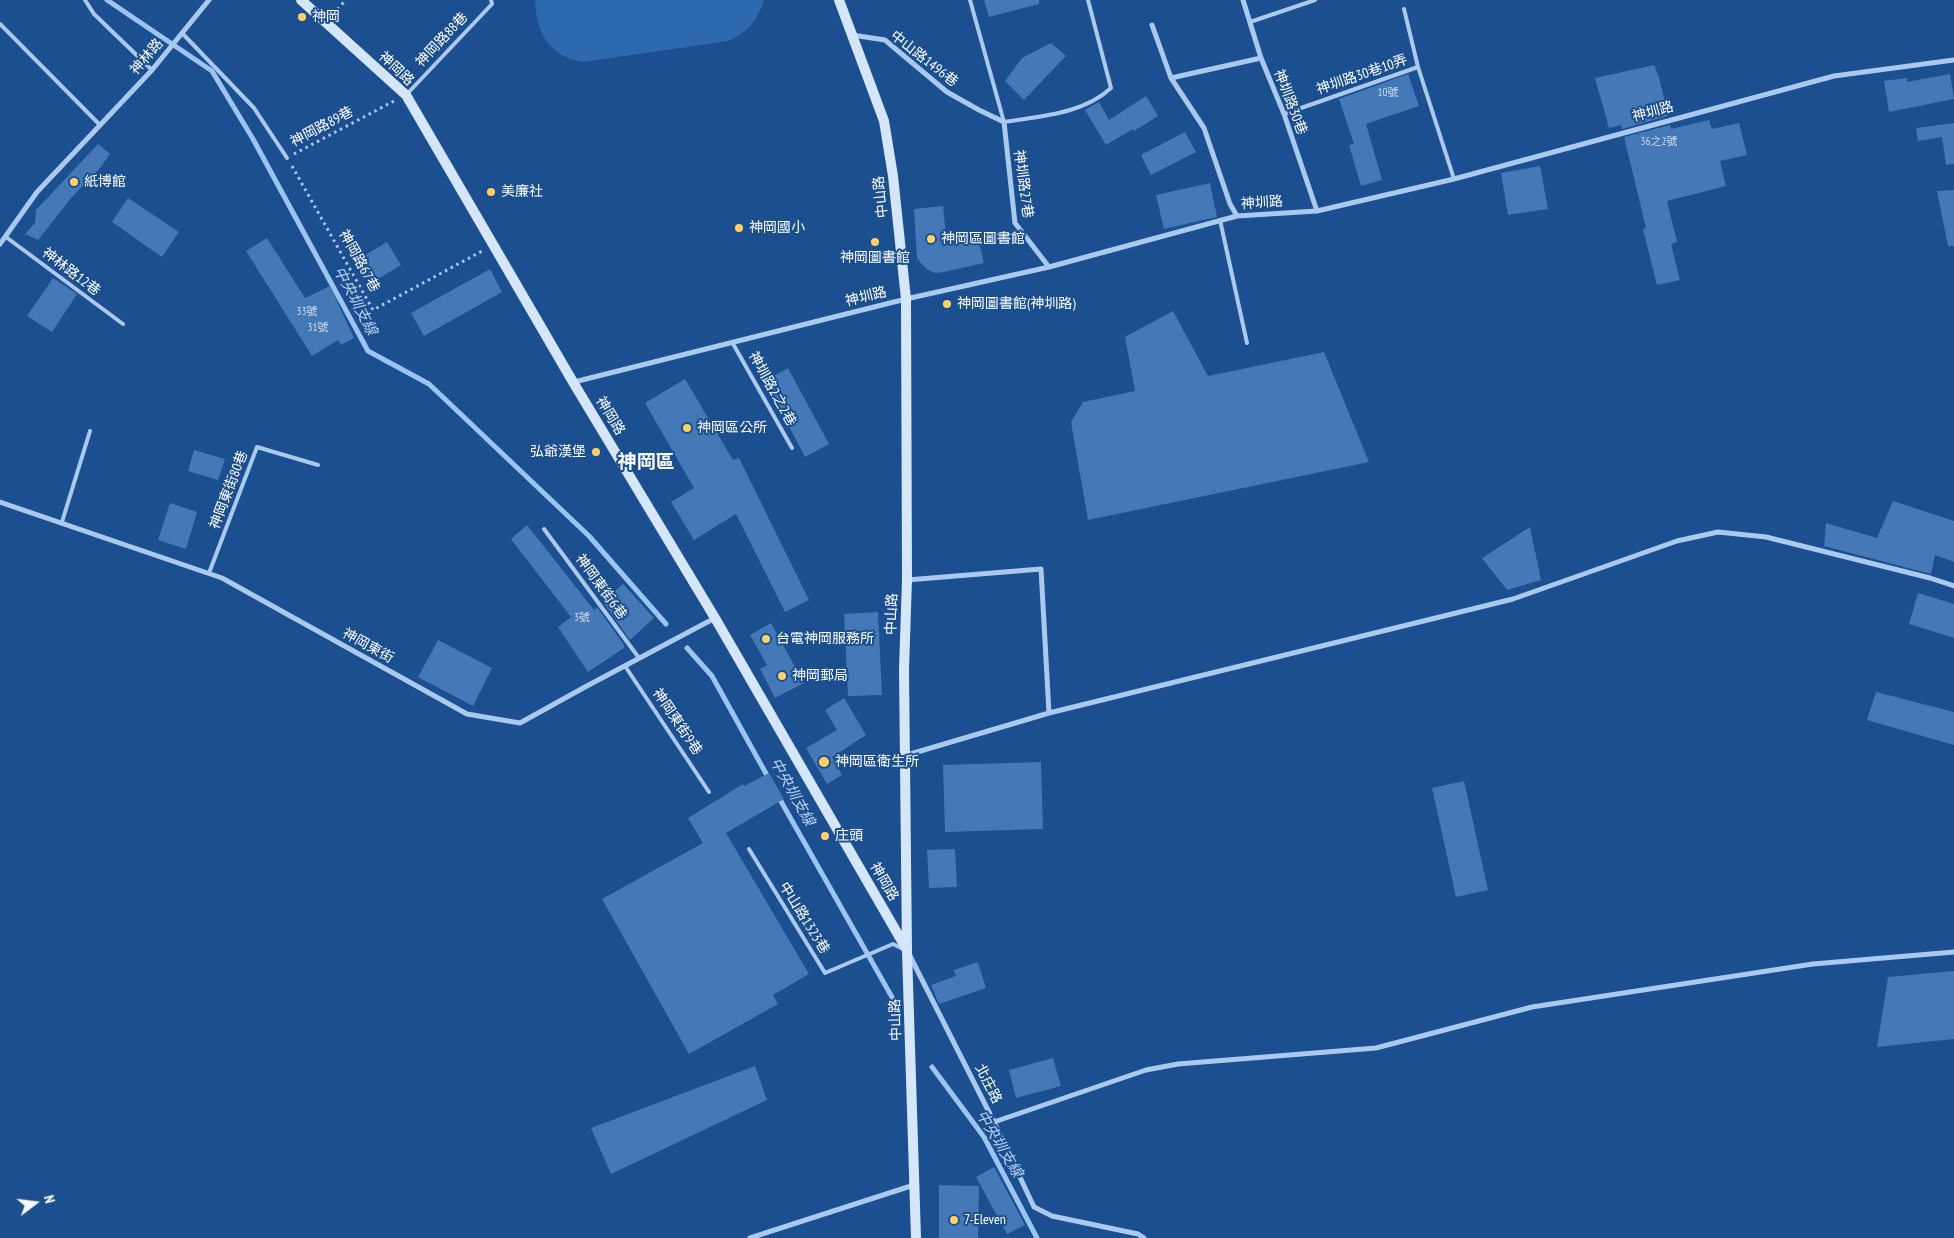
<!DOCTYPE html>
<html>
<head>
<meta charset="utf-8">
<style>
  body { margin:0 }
  #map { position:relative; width:1954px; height:1238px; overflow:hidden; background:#1b4f8f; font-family:"PT Sans Narrow",sans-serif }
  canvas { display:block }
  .north { position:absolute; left:10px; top:1178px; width:50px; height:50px; -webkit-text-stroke:4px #1b4f8f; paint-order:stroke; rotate:75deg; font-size:14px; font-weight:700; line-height:20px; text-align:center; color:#fff }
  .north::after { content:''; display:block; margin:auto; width:18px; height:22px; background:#fff; clip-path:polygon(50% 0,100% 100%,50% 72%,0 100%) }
</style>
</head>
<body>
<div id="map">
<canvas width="1954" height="1238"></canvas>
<div class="north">N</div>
</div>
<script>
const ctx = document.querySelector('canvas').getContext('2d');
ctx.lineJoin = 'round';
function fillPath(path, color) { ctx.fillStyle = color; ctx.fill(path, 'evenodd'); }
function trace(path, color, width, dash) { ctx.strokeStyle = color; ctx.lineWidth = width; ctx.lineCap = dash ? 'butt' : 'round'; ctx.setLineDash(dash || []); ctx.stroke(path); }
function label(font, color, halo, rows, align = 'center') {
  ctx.font = font + ' "PT Sans Narrow","Noto Sans TC",sans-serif'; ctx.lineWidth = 4; ctx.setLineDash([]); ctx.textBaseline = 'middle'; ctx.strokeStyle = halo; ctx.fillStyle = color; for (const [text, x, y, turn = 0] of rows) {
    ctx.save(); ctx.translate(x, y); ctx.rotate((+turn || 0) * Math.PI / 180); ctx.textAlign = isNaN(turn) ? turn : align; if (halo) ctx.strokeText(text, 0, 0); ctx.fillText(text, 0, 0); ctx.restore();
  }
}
const green = new Path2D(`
  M535,0H764C757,21 748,32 728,41L583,62C549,57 536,32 535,0Z`);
const stream = new Path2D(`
  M107,0L212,71L253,139L368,351L429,384L589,536L666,624
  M687,648L712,676L769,779
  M778,796L897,1006
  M932,1067L984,1137L1037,1238`);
const building = new Path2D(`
  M984,0H1039V4L989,17Z
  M1051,43L1066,56L1024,100L1005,81L1022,58Z
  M1654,65L1659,77L1668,116L1622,129L1621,125L1609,128L1595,78Z
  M1408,74L1419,106L1366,124L1382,180L1361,186L1349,145L1354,144L1339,99Z
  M1950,74L1954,99L1889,112L1884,81L1907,78V82Z
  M1146,96L1158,116L1134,131L1133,129L1106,145L1085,110L1099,102L1109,120Z
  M1709,120L1712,129L1739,123L1747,155L1720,161L1726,186L1667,201L1677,242L1671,244L1680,280L1657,285L1643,229L1646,228L1624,137L1670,125L1671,129Z
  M1954,123V164L1946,165L1942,137L1918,141L1916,128Z
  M1185,132L1196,152L1151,175L1141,155Z
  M98,144L110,154L101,167L71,198L38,240L25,234L35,223L36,210Z
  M1540,166L1548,209L1508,215L1501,173Z
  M1210,183L1217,217L1164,229L1156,195Z
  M1954,190V246H1948L1937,191Z
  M128,198L179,232L162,257L112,222Z
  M943,206L947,245L978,238L984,263L944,272L935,273L928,270L922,264L917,258L914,209Z
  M267,238L305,298L330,286L354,338L341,345L338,340L312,356L246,251Z
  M387,242L401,265L373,282L359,259Z
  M490,269L502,292L424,336L411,313Z
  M53,278L77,294L52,332L27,316Z
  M1173,311L1208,376L1324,352L1369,462L1088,520L1071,422L1083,402L1135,391L1125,337Z
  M788,368L829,444L805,457L765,381Z
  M685,379L733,460L739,458L809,600L785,612L736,514L694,540L671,502L694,488L645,403Z
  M194,450L225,459L218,480L188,471Z
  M1893,501L1954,521V562L1935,555L1931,574L1824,546L1826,523L1877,538Z
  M170,503L197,512L186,549L158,540Z
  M527,525L594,610L597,607L624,645V648L588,672L558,627L571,617L511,539Z
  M1530,527L1541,580L1507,590L1482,558Z
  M623,584L654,618L630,640L603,602Z
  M1918,593L1954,604V638L1909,624Z
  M878,612L882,695L848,696L844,614Z
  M771,623L804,683L775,698L760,669L767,665L750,635Z
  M438,640L492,668L473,706L418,677Z
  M1876,692L1954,712V745L1867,720Z
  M844,698L866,735L832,757L842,775L827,784L806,748L837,730L825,710Z
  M1041,762L1043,829L945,832L943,765Z
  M769,773L784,799L726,833L809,974L773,995L778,1004L689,1054L602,899L703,843L688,818L743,784L744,786Z
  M1464,781L1488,890L1456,897L1432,788Z
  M955,849L957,887L929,888L927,850Z
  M978,962L986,988L939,1004L931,985L956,976L954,970Z
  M1954,971V1039L1877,1047L1888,977Z
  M1053,1058L1061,1086L1016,1098L1009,1070Z
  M755,1066L767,1100L611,1174L591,1128Z
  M994,1167L1025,1225L1007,1234L976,1177Z
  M939,1185L979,1186L978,1238H939Z`);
const path = new Path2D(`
  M333,14L346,0
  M294,154L394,101
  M292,166L373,310L484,250`);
const lane = new Path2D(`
  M85,0L94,14L152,70
  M970,0L1004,122C1041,116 1083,114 1111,88L1088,0
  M1404,9L1418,67L1454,179
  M1250,22L1315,0
  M0,24L100,125
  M182,33L254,108L287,158
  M407,94L492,4L491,0
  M1284,114L1418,67
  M1220,220L1247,343
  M6,237L123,324
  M732,342L792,448
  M62,522L90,431
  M544,529L639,658
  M209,573L257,447L318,465
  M625,666L709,792
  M749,849L825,973L893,944L903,949`);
const street = new Path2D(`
  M1243,0L1261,58L1284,114L1317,211
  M1152,25L1171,78L1261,58
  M852,35L885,40L947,92L979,110L1004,122L1015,223L1049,267
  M1171,78L1204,128L1230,204L1237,216
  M0,244L37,192L152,70L209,0
  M574,382L906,299L1049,267L1237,216L1317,211L1454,179L1834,76L1954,60
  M0,502L222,578L467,714L520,723L585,687L715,618
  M907,580L1041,569L1049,713
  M907,755L1049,713L1513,599L1677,541L1718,532L1766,537L1930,578L1954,586
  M909,954L994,1122L1034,1207L1052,1216L1138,1234L1144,1238
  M994,1122L1146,1070L1178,1064L1376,1048L1532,1007L1813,964L1954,952
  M750,1238L914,1185`);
const secondary = new Path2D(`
  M301,0L406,95L573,382L715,618L907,950
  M839,0L884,121L893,176L906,299L907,580L904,669L907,951L916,1238`);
const markers = [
  [302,17,5,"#ffd166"],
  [74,182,5,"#ffd166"],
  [491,192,5,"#ffd166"],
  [739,228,5,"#ffd166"],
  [931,239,5,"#ffd166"],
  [875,242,5,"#ffd166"],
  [947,304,5,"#ffd166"],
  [687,428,5,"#ffd166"],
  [596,452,5,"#ffd166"],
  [766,639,5,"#ffd166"],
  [782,676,5,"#ffd166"],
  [824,762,6,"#ffd166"],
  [825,836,5,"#ffd166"],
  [954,1220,5,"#ffd166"]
];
const numberNames = [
  ["10號",1388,93],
  ["36之2號",1659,142],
  ["33號",307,312],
  ["31號",318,328],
  ["3號",582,618]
];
const poiNames = [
  ["神岡",312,17],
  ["紙博館",84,182],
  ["美廉社",501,192],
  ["神岡國小",749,228],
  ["神岡區圖書館",941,239],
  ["神岡圖書館",875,258,"center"],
  ["神岡圖書館(神圳路)",957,304],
  ["神岡區公所",697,428],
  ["弘爺漢堡",586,452,"right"],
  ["台電神岡服務所",776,639],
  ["神岡郵局",792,676],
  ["神岡區衛生所",835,762],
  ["庄頭",835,836],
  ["7-Eleven",964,1220]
];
const streetNames = [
  ["神岡路88巷",442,40,-47],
  ["神林路",147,57,-49],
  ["中山路1496巷",924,59,38],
  ["神岡路",396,69,43],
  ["神圳路30巷10弄",1362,75,-19],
  ["神圳路30巷",1290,102,69],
  ["神圳路",1653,112,-15],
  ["神岡路89巷",322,127,-28],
  ["神圳路27巷",1023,184,82],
  ["中山路",881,197,-96],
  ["神圳路",1262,203,-4],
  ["神岡路67巷",359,261,61],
  ["神林路12巷",71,272,37],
  ["神圳路",866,297,-14],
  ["神圳路2之2巷",772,389,61],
  ["神岡路",610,416,59],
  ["神岡東街80巷",229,490,-69],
  ["神岡東街6巷",601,587,54],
  ["中山路",892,614,-88],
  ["神岡東街",368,646,29],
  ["神岡東街9巷",677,722,56],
  ["神岡路",884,882,60],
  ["中山路1323巷",804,918,58],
  ["中山路",896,1020,-92],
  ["北庄路",988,1084,63]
];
const waterNames = [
  ["中央圳支線",355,301,62],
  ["中央圳支線",792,792,61],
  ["中央圳支線",999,1144,59]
];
const districtNames = [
  ["神岡區",646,463]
];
fillPath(green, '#2e69ad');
trace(stream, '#9cc4f0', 5);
fillPath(building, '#4478b7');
trace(path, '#a9c9ee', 3, [2.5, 4]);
trace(lane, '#a9c9ee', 4);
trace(street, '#a9c9ee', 5);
trace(secondary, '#d6e6fa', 10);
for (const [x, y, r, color] of markers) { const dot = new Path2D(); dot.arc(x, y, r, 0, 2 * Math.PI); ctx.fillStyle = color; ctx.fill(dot); trace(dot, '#1b4f8f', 2); }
label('11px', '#d0dded', null, numberNames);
label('14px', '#fff', '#1b4f8f', poiNames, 'left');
label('14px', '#fff', '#1b4f8f', streetNames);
label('italic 15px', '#b5d3f5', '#1b4f8f', waterNames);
label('bold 19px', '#fff', '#1b4f8f', districtNames);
</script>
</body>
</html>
